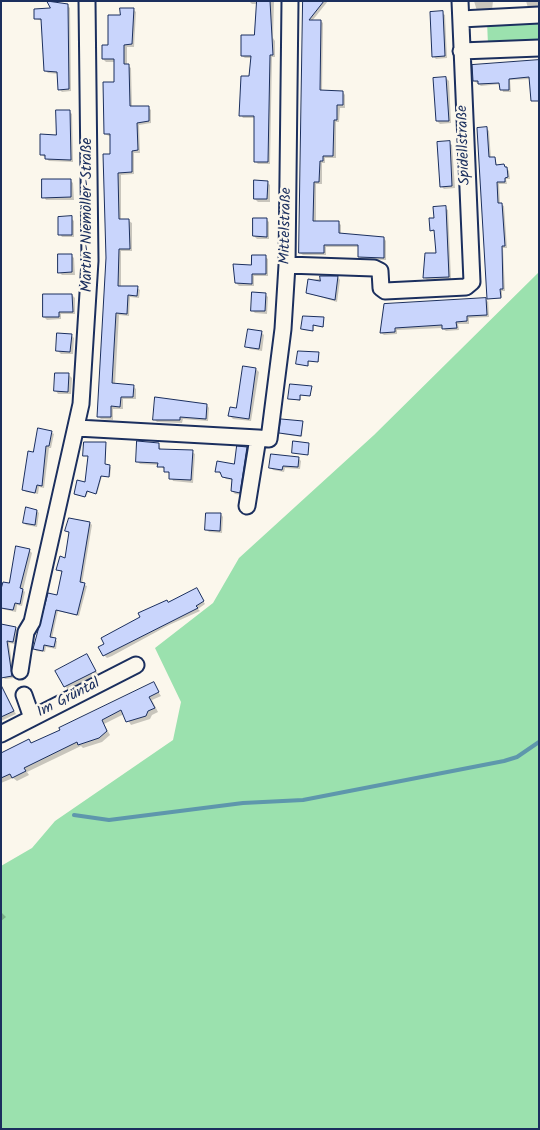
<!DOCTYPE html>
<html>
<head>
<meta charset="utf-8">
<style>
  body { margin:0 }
  #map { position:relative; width:540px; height:1130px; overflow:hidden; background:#fbf7ec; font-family:Kalam,sans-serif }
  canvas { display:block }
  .frame { position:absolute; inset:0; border:2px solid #1b2f5e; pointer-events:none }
</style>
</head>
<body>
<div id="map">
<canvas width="540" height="1130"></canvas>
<div class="frame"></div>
</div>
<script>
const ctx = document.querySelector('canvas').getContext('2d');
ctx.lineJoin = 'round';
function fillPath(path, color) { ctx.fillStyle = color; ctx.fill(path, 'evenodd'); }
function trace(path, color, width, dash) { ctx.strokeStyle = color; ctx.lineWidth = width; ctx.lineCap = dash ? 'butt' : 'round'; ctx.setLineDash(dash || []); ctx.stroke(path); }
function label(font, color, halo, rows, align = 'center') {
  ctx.font = font + ' Kalam,sans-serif'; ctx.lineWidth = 5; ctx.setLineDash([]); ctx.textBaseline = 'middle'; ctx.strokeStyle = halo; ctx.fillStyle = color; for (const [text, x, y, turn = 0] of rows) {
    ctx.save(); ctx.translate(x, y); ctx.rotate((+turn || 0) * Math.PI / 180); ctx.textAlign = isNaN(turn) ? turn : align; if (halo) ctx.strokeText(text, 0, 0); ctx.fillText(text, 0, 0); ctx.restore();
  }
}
const green = new Path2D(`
  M539,17V43L488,45L487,21Z
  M539,272V1129H1V866L32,848L55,821L173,740L181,702L155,648L213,603L239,558L374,435Z`);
const shadow = new Path2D(`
  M249,1H274L273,38L275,41V57H272L270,164H258L255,161V118H243L241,115L252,58H245L242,56L255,36L258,4H252Z
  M304,1H328L312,21H321L323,23L322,92H343L345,95V108H340L339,122H336V158H325V163H322V184H316V222H338L341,225V235L384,238L386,241V260L362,259L359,256V247H326V255H303L300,253Z
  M474,1H493L492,10L477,11Z
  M526,1H539V7L528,8Z
  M67,5L70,8L71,91L62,92L59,89V74L48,73L45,70L43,21L35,19L52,10Z
  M133,9L136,12L134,47H127V65L131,68L132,107H148L151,110V123L139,125L140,153H134V174L121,175V221H129L132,223V251H121V287L137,288L140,290L139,298L130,297L129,316L119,315L115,385L133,386L136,389V399H123V409H113V420L101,419L98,416L111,155V137L105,134L115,83V62H106L103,59L121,16Z
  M442,13L445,15L447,58L436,59L433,56Z
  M539,62L531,79L510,80L511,92H503L501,84L481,86L474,81Z
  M446,78L449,81L451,123L440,124L437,121Z
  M69,111L72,114L73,162L49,161L42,155L57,136Z
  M478,129H487L489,131L491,159L495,158L497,166L504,165L509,171L510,179H506L507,184H499L500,204L504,206L507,248H503L505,291H502V297L488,298L489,317L469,318V324H458L459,330L446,331L442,328L397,330V334L384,335L381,333L385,305L486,299L488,302Z
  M449,143L452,145L455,188L444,189L441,186Z
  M70,180L73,183L74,200H46L44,197Z
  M267,182L270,185V202H258L255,199Z
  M445,208L448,210L451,279L427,280L424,277L437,254L436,233L431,230L435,219Z
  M71,218L74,221V237H62L60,234Z
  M266,219L269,222V239H257L254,236Z
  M71,255L74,258L75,275H62L59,272Z
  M265,257L268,259V276H254V286H239L236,283Z
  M338,277L340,280L337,302L307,293L309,280Z
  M265,294L268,297L267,314L255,313L252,310Z
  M72,295L75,298V314H61V319L47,320L44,317Z
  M304,317L324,318V327L314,326L313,331L303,330Z
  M261,332L264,335L262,351L250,349L247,346Z
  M71,335L74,338L73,354H61L58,351Z
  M319,353V362L309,361L308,366L297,364Z
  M256,369L259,372L251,421L233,419L230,416L237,409Z
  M69,375L72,378L71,394H58L56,391Z
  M311,387V396L301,395L300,401L289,398Z
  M207,405L209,408L208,421L183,419L182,423L157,422L155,420Z
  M283,421L303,422L302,437L282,434Z
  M51,432L54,434L51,448H49L44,488L39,487L38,494L26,492L23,489L34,454Z
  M106,443L105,466L111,467L110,477L102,476L97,494L88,492L86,497L76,495L86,484L89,456L84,455Z
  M159,444L161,450L192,452L195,454L193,483L173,481L170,474L159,465L140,464L138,462Z
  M246,448L249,451L242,495L235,494L232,491L233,480L226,479L217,471L235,466Z
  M298,458L301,461L300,469L285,468L284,472L273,470L271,468Z
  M37,511L39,513L37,527L26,525L24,523Z
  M221,514L223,517L222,533L209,532L207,530Z
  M90,523L92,525L82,584L87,586L79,616L58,611L52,638L57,641L56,649L46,647L45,652L36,651L34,648L58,597L63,573L58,570L67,559L69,533L67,531Z
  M29,550L32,553L23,590L25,592L22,606L17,605L16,612L2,609L1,595Z
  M197,590L205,604L198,609L200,611L169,625L112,656L107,658L104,655L169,603Z
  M15,628L17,630L15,644L9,643L14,678L5,679L3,677L1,646Z
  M87,656L98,674L68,690L57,672Z
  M153,684L161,696L152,700L158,712L152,715L150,719L131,725L124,714L104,724L110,735L102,742L83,748L81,746L27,772L29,775L17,781L13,778L1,783V755L29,741L32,744Z
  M6,696L16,714L1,721V699Z
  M1,912L6,917L1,921Z`);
const stream = new Path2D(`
  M74,815L109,820L243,803L303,800L504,761L517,757L539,742`);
const building = new Path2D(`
  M47,1L68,4L69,89L58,90L57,72L44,71L41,19H34V9L50,8Z
  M257,1H270L273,55H270L268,162H254V116H239L241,76H249L251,56H241V35H254Z
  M303,1H324L309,20H321L320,90L343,91V105H337V120H334L333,156H323V161H320L319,182H314L313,221H339V233L384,237V258L358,257V245H324V253H299Z
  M120,8H134L132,44L124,45V64H129L130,106H149V121L137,123L138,150L132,151V172L118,173L119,219H129L130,249H119L118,286H138L137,296L128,295L127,314L116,313L112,383L134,385L133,397H121L120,407L111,406V417H97L106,258L103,154H110V134H104L103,82H114V59H102V45H108V15H120Z
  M443,11L445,56L432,57L430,12Z
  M539,60V101H531L529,77L509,79V90H500L499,83L478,84V81H473L472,65Z
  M446,77L449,121H436L433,78Z
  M56,110H70L71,160L45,159V155H40V134L56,135Z
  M487,127L489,157H495L496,165L504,164L505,167H507L508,177L505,178V182H497L498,203H502L505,246H502L503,289H500L501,298L487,299L477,128Z
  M450,141L452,186L440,187L437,142Z
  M42,179H71V197L42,198Z
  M254,180L268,181L267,199H254Z
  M446,206L449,277L423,278L425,253H436L434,230L430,231L429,218H434L433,207Z
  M72,216V235H58V217Z
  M253,218H267V237L253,236Z
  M58,254H72V272L58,273Z
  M252,255H266V274H252V284L235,283L233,264L251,265Z
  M320,276H338L335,300L306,293L308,279L320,281Z
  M252,292L266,293L265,311H251Z
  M43,294H72L73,312H59V317H43Z
  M486,298L487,315L467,316V321L456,322L457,328L442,329V325L395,328V332L380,333L384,304Z
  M303,316L324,317L323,327L313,325V331L301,329Z
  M248,329L262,331L259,349L245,347Z
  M57,333L72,334L70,352L56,351Z
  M298,351L319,352L318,362L308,361V366L296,364Z
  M243,366L256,368L249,419L228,416L230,407L236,408Z
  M55,373H69L68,392L54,391Z
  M290,384L312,386L310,396L300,395V400L288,399Z
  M155,397L207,404L206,419L180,417V420H153Z
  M281,419L303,421L301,436L279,433Z
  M38,428L52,431L49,446H46L42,486L37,485L35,493L22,490L28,451L33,452Z
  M137,441L159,443V449L193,450L191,480L169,479V472H164V467H157L158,463L136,462Z
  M293,441L309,443L308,455L292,453Z
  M84,442H106L105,464L110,465L109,477L101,476L96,494L87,491L85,497L74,494L77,480L85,482L88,456H83Z
  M237,446L247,447L240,493L231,491L232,479L222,477L220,472H215L217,461L234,464Z
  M271,454L299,457L298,467L283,466L282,470L269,468Z
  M26,507L37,510L35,525L23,523Z
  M206,513H221L220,531L205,530Z
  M69,518L90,522L80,582L85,583L77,615L56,610L50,637L56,638L54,647L44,645L43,651L33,649L48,593L57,595L62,571L56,570L60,556L65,558L69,532L65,531Z
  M16,546L30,549L20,588L23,589L20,604L15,603L13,610L1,608V589L3,582L9,583Z
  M197,588L204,601L196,606L198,608L103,656L98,647L104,644L101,638L140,617L138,613L167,600L168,602Z
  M1,624L16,627L13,642L7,641L12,676L1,678Z
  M87,654L96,671L64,687L55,671Z
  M154,682L159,692L149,697L155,708L148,711L146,716L126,722L121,710L102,720L107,731L99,738L78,745L77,742L24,768L26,771L12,778L10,774L1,778V753L29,739L31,743L60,730L59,728Z
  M1,685L14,711L1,717Z`);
const minor = new Path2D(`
  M461,19L539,15
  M461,51L539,48
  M287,265L374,268L380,271L381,288L385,291L466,287L472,282L460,1
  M77,428L258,438
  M247,506L258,438L269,439L283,329L287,265L290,1
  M20,671L26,632L32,622L81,404L90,261L87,1
  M24,695L32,718
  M1,734L136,665`);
const streetNames = [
  ["Spidellstraße",465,145,-92],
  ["Martin-Niemöller-Straße",88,215,-90],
  ["Mittelstraße",287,226,-89],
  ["Im Grüntal",69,699,-27]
];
fillPath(green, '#9be1ae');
fillPath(shadow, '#0003');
trace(stream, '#5e97ac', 4);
fillPath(building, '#c9d5fc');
trace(building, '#1b2f5e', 1);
trace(minor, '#1b2f5e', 19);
trace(minor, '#fbf7ec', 15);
label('15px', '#1b2f5e', '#fbf7ec', streetNames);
</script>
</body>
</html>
